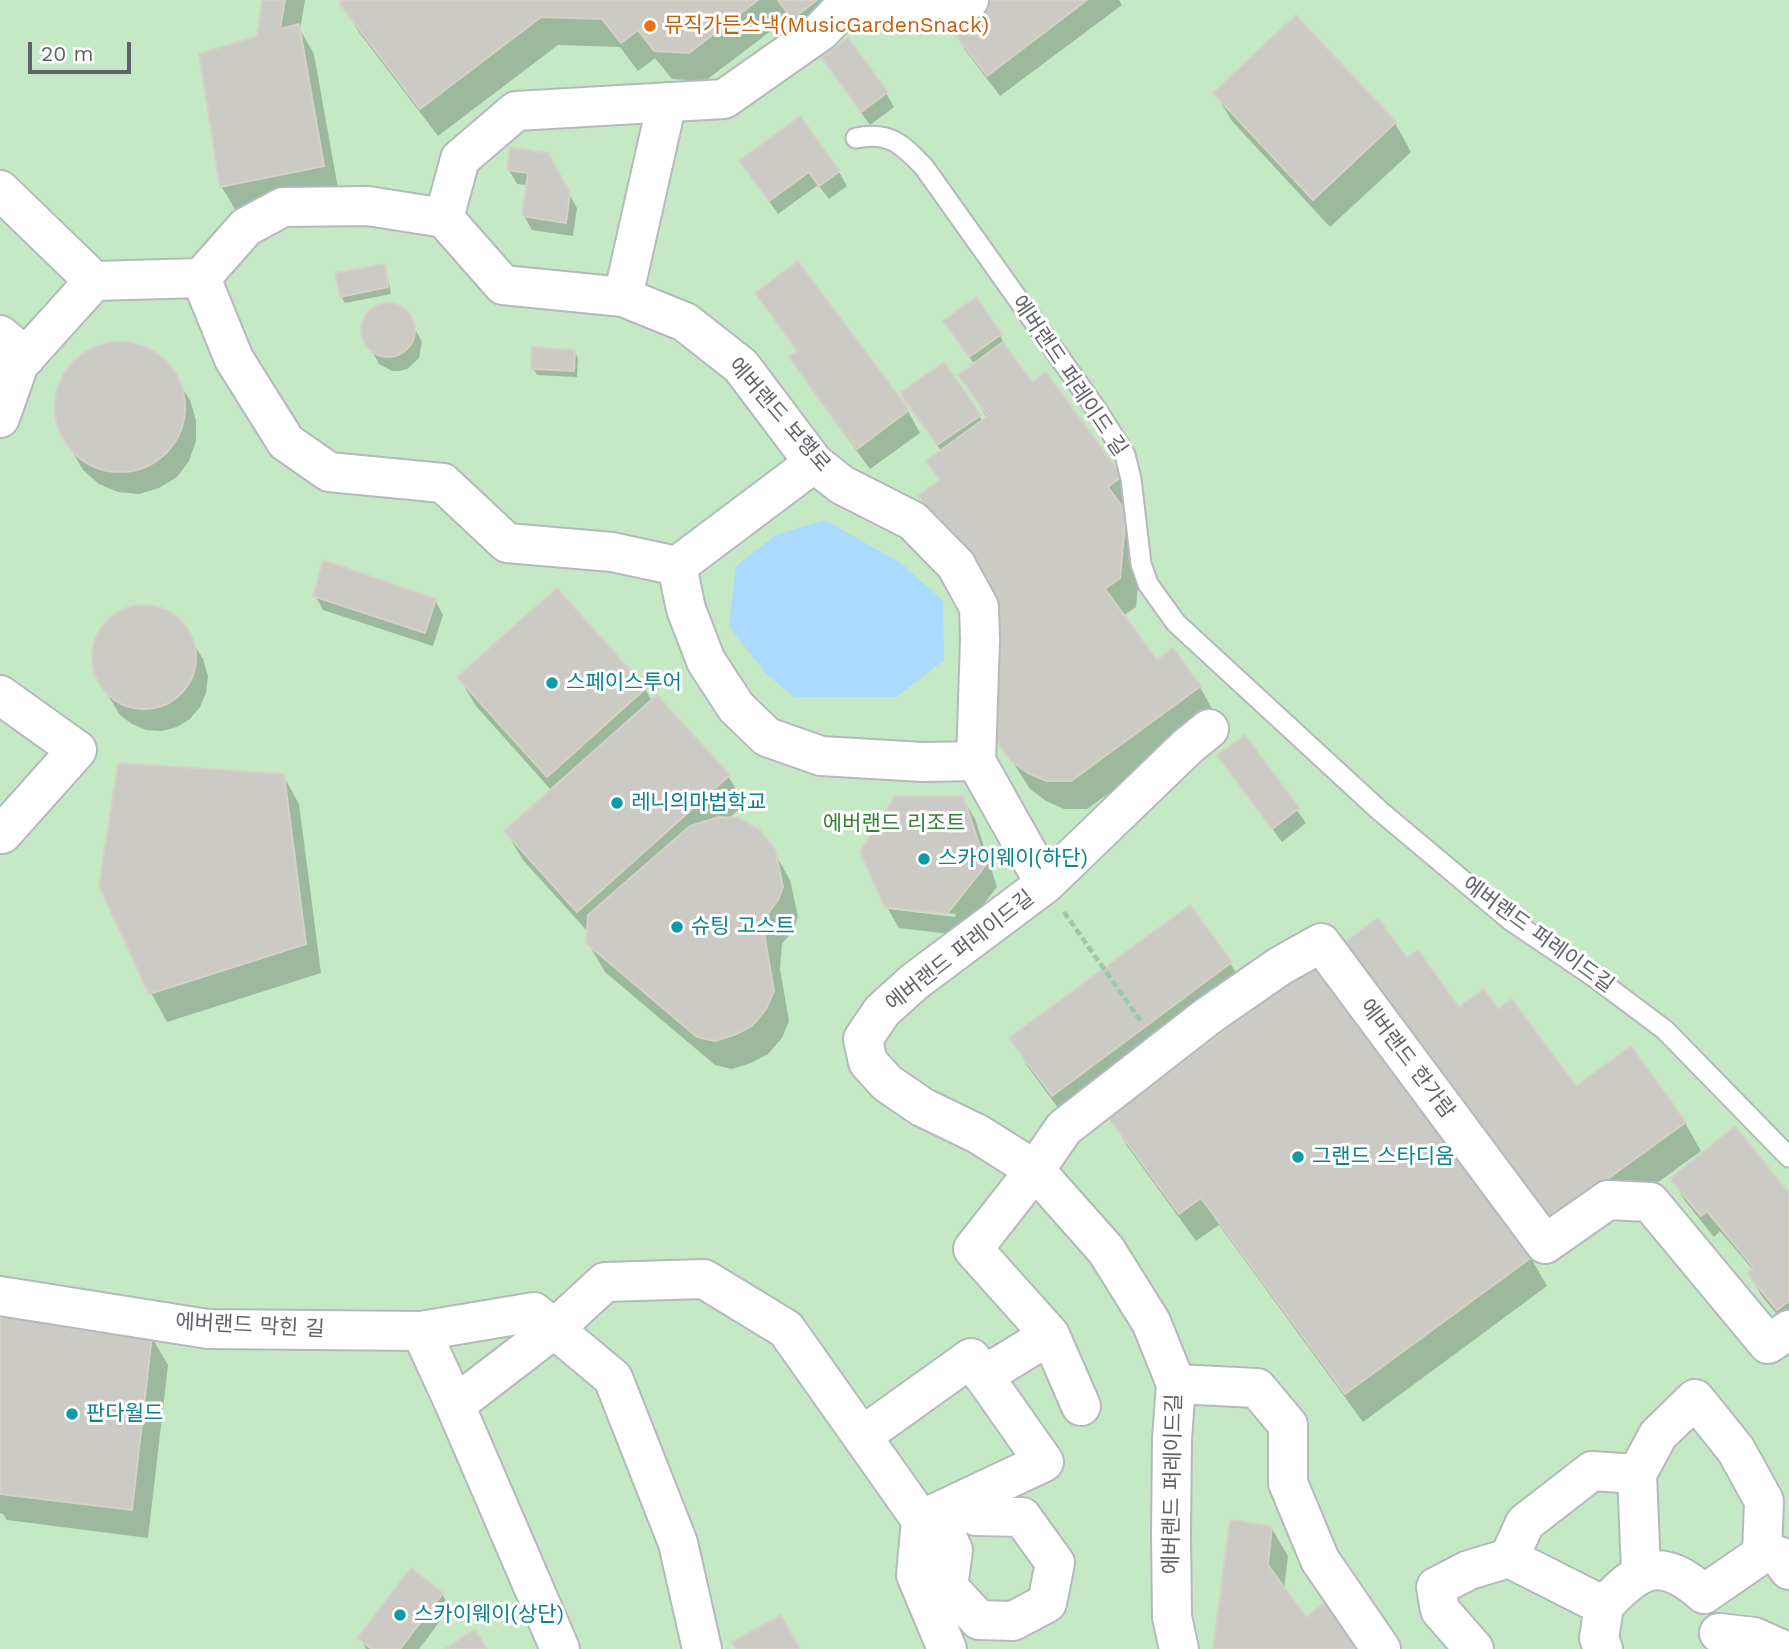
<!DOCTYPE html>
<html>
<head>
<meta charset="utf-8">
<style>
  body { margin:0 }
  #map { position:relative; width:1789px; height:1649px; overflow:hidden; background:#f1efe8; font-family:"Work Sans",sans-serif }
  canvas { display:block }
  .scale { position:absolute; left:28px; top:42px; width:103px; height:32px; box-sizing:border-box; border:4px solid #5f6368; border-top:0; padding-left:9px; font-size:21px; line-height:24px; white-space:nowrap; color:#5f6368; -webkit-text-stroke:5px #fff; paint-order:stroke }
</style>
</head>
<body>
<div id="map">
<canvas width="1789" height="1649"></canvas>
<div class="scale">20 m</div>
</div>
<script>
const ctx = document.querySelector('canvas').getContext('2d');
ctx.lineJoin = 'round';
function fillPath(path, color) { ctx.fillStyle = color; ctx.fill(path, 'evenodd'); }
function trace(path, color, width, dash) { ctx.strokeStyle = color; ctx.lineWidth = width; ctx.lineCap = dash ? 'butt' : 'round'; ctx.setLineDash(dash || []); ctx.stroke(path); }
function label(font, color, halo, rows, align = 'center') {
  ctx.font = font + ' "Work Sans","Noto Sans KR",sans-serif'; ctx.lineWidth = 6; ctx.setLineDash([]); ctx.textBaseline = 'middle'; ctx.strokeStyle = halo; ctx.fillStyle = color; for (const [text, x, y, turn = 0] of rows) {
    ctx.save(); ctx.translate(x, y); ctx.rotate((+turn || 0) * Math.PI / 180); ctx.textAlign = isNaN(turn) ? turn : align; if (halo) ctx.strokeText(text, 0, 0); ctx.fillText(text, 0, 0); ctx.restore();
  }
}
const green = new Path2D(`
  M0,0H1789V1649H0Z`);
const water = new Path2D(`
  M825,520L902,564L943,601L944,660L896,697H795L766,674L729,626L736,566L776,535Z`);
const shadow = new Path2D(`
  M263,0H305L300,30L314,54L339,194L238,214L221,186L258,38Z
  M346,0H824L810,46L788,18L705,81L672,79L655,58L638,71L620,47L558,45L438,136L358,31L342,3Z
  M992,0H1119L1122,5L1000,96L965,50L953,29Z
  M1296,18L1395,123L1411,152L1330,227L1232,121L1215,93Z
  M832,72L886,93L894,107L870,125Z
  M547,154L577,208L573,236L532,230L524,216L528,185L517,184L509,170Z
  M741,161L839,172L847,186L829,199L818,185L778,214Z
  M798,263L908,411L920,433L870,469L804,379L791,358L798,353L770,314L758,293Z
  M384,266L387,273L391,294L345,303L341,296Z
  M389,304L406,311L422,342L419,358L407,369L400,371H392L379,364L362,332L367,315L372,309Z
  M954,335H1000L1007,350L1032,384L1120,477L1137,505L1142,542L1136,607L1123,616L1157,662L1173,651L1200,687L1216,716L1087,809H1064L1046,801L1030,789L1000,742L1002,613L937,524L940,482L928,461L942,452L911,408L979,416L983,422L987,418L961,375L975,365Z
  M125,343L145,348L164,360L190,400L196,420V441L189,461L177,477L159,488L139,494L118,492L99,484L83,470L59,429L55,408L59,387L68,368L84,354L104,345Z
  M574,351L578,358L577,377L537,375L533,368Z
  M557,590L645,689L652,701L728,776L745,804L728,819L773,850L790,880L798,916L794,929L782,944L780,969L789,1021L782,1038L768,1054L751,1063L732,1069L715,1065L605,972L588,943L589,933L523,860L506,832L552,791L476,706L459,678Z
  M315,595L435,600L443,615L433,646L323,610Z
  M149,606L166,611L180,621L203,659L208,676L206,693L200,707L190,719L177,727L162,731L146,730L132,724L120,715L97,677L93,660L95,642L102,627L115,614L131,607Z
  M1244,737L1306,823L1282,842L1219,756Z
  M283,775L299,804L321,973L167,1022L151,993Z
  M962,797L975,819L997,887L959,935L899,928L888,909L955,917L956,914L886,906Z
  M1407,960L1459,1010L1498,1011L1575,1088L1685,1123L1701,1151L1562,1252Z
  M1230,963L1247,991L1069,1123L1028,1067L1012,1039Z
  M1406,1088L1531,1258L1547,1286L1363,1422L1219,1225L1196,1241L1127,1146L1111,1118Z
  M1672,1179L1789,1195V1329L1761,1295L1749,1273L1753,1270L1720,1231L1714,1237L1685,1201Z
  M0,1315L151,1336L168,1365L148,1538L7,1520L3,1514L0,1513Z
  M1271,1527L1288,1556L1284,1590L1305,1619L1215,1649Z
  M442,1594L450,1608L419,1649H366L360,1638Z`);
const building = new Path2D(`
  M262,0H285L280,29L299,24L324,166L220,187L199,54L257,36Z
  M343,0H758L689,53L654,51L638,30L621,43L602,19L541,17L420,109L339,3Z
  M778,0H817L792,19Z
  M989,0H1087L987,76L951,29Z
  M1296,15L1396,122L1313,200L1213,93Z
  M848,38L888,92L861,112L821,57Z
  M800,116L840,171L819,186L809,172L769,201L739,161Z
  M510,147L548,153L570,193L566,223L522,216L528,173L507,170Z
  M798,261L909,410L857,449L789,357L798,351L755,293Z
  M385,264L388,287L340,297L335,273Z
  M976,297L1002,334L969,357L943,321Z
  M361 330a27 27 0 1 1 54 0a27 27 0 1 1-54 0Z
  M55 407a65 65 0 1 1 130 0a65 65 0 1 1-130 0Z
  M1003,342L1032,382L1046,372L1122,476L1108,487L1126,512L1120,578L1105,589L1157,660L1173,648L1201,686L1071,781H1047L1028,773L1011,761L998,743L992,722L1000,608L918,496L940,480L926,461L988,416L958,375Z
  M532,347L575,350L574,371L531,369Z
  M944,362L981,415L937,445L900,393Z
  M323,560L436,599L425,633L313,596Z
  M557,588L646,688L547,777L457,677Z
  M92 657a52 52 0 1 1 104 0a52 52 0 1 1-104 0Z
  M657,695L730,775L577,912L504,831Z
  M1245,735L1299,808L1272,829L1217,755Z
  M118,763L284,774L306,944L149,994L99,886Z
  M895,796H963L986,865L947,914L885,907L860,852Z
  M719,817L739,818L760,830L775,849L783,887L778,900L767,915L765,939L774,991L766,1009L752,1026L734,1035L715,1041L697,1037L586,943L588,915L690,826Z
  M1190,905L1232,962L1052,1096L1009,1038Z
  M1378,918L1407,958L1418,950L1459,1007L1484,989L1498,1009L1512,999L1576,1086L1631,1046L1686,1122L1544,1225L1341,945Z
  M1326,956L1532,1257L1345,1394L1201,1198L1179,1214L1108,1117Z
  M1735,1126L1789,1193V1301L1777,1310L1747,1273L1753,1267L1707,1211L1701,1216L1670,1179Z
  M0,1314L152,1335L132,1510L0,1494Z
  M1230,1520L1272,1526L1268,1565L1306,1617L1327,1601L1363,1649H1213Z
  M411,1568L443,1593L400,1649H372L357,1638Z
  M781,1615L800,1649H736L732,1642Z
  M475,1630L487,1649H444Z`);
const path = new Path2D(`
  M1064,912L1142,1023`);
const lane = new Path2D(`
  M856,138C889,131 902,144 924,167L1099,413L1125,455L1131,479L1141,564L1148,584L1176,623L1380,811L1510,920L1593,976L1665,1030L1789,1157`);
const street = new Path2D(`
  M850,0L821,31L724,99L516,111L460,159L444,218L368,206L283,207L246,227L201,278L234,359L286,442L329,472L443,483L507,543L612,552L677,566L686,609L706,661L736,707L767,737L821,756L923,762L976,761
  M847,3C874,5 949,15 969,0
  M0,190L94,281
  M444,218L503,285L623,297L685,322L741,366L814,463L842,485L913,521L956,565L979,607L980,640L976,761L1045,884
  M623,297L667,102
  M0,335L26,357
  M0,418L19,364L94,281L201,278
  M677,566L814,463
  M0,695L77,750L2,834
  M0,1296L208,1329L421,1331L455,1405L560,1649
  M421,1331L534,1312L613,1378L678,1543L702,1649
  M1050,1335L973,1249L1035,1170L1064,1128L1208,1016L1280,966L1321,943L1545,1244L1608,1200L1650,1202L1768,1344L1789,1330
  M983,1376L1050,1335L1081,1406
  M1176,1384L1257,1388L1288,1425V1483L1320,1560L1381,1649
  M455,1405L554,1329L605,1282L704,1279L786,1329L921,1520L916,1575L947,1649
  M862,1436L971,1358L1044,1462L921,1520
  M1637,1474L1641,1572
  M936,1513L953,1550L948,1587L979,1620L1013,1621L1047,1603L1055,1563L1022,1517L976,1516
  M1779,1556L1789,1570
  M1509,1558L1525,1523L1592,1471L1637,1474L1658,1435L1695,1399L1736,1450L1764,1501L1762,1554L1704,1594C1661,1556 1640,1566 1604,1606
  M1719,1633L1754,1637L1781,1649
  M1179,1649L1172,1617L1171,1534L1172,1439L1176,1384L1151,1322L1106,1250L1035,1170L978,1134L922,1107L887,1083L868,1062L863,1039L882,1011L914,982L1045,884L1188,746L1209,729
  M1474,1649L1440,1610L1436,1587L1469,1570L1509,1558L1604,1606
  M1603,1649L1599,1638L1604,1606`);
const markers = [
  [650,26,7,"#e8710a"],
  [552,683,7,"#0f9aa8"],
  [617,803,7,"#0f9aa8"],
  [924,859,7,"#0f9aa8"],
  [677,927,7,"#0f9aa8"],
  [1298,1157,7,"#0f9aa8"],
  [72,1414,7,"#0f9aa8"],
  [400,1615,7,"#0f9aa8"]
];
const foodNames = [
  ["뮤직가든스낵(MusicGardenSnack)",664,26]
];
const streetNames = [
  ["에버랜드 퍼레이드 길",1069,376,56],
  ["에버랜드 보행로",779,415,49],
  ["에버랜드 퍼레이드길",1538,935,36],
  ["에버랜드 퍼레이드길",960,951,-38],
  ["에버랜드 한가람",1407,1059,53],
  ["에버랜드 막힌 길",250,1326,3],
  ["에버랜드 퍼레이드길",1173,1484,-89]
];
const cultureNames = [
  ["스페이스투어",566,683],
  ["레니의마법학교",631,803],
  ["스카이웨이(하단)",938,859],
  ["슈팅 고스트",691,927],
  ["그랜드 스타디움",1312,1157],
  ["판다월드",86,1414],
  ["스카이웨이(상단)",414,1615]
];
const parkNames = [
  ["에버랜드 리조트",894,824]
];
fillPath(green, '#c5e8c5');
fillPath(water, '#aadaff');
fillPath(shadow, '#0003');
fillPath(building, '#cccac5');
trace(building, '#d6d1c6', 2);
trace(lane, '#b5b8bc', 23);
trace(street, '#b5b8bc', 42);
trace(path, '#9cc7a9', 4.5, [7, 3.5]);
trace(lane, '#fff', 19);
trace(street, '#fff', 38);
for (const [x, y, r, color] of markers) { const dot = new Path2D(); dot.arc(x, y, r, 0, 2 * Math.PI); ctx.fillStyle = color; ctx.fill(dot); trace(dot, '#fff', 2.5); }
label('21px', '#c56008', '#fff', foodNames, 'left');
label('21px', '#5f6368', '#fff', streetNames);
label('21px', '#0d838f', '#fff', cultureNames, 'left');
label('21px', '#348238', '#fff', parkNames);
</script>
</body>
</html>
